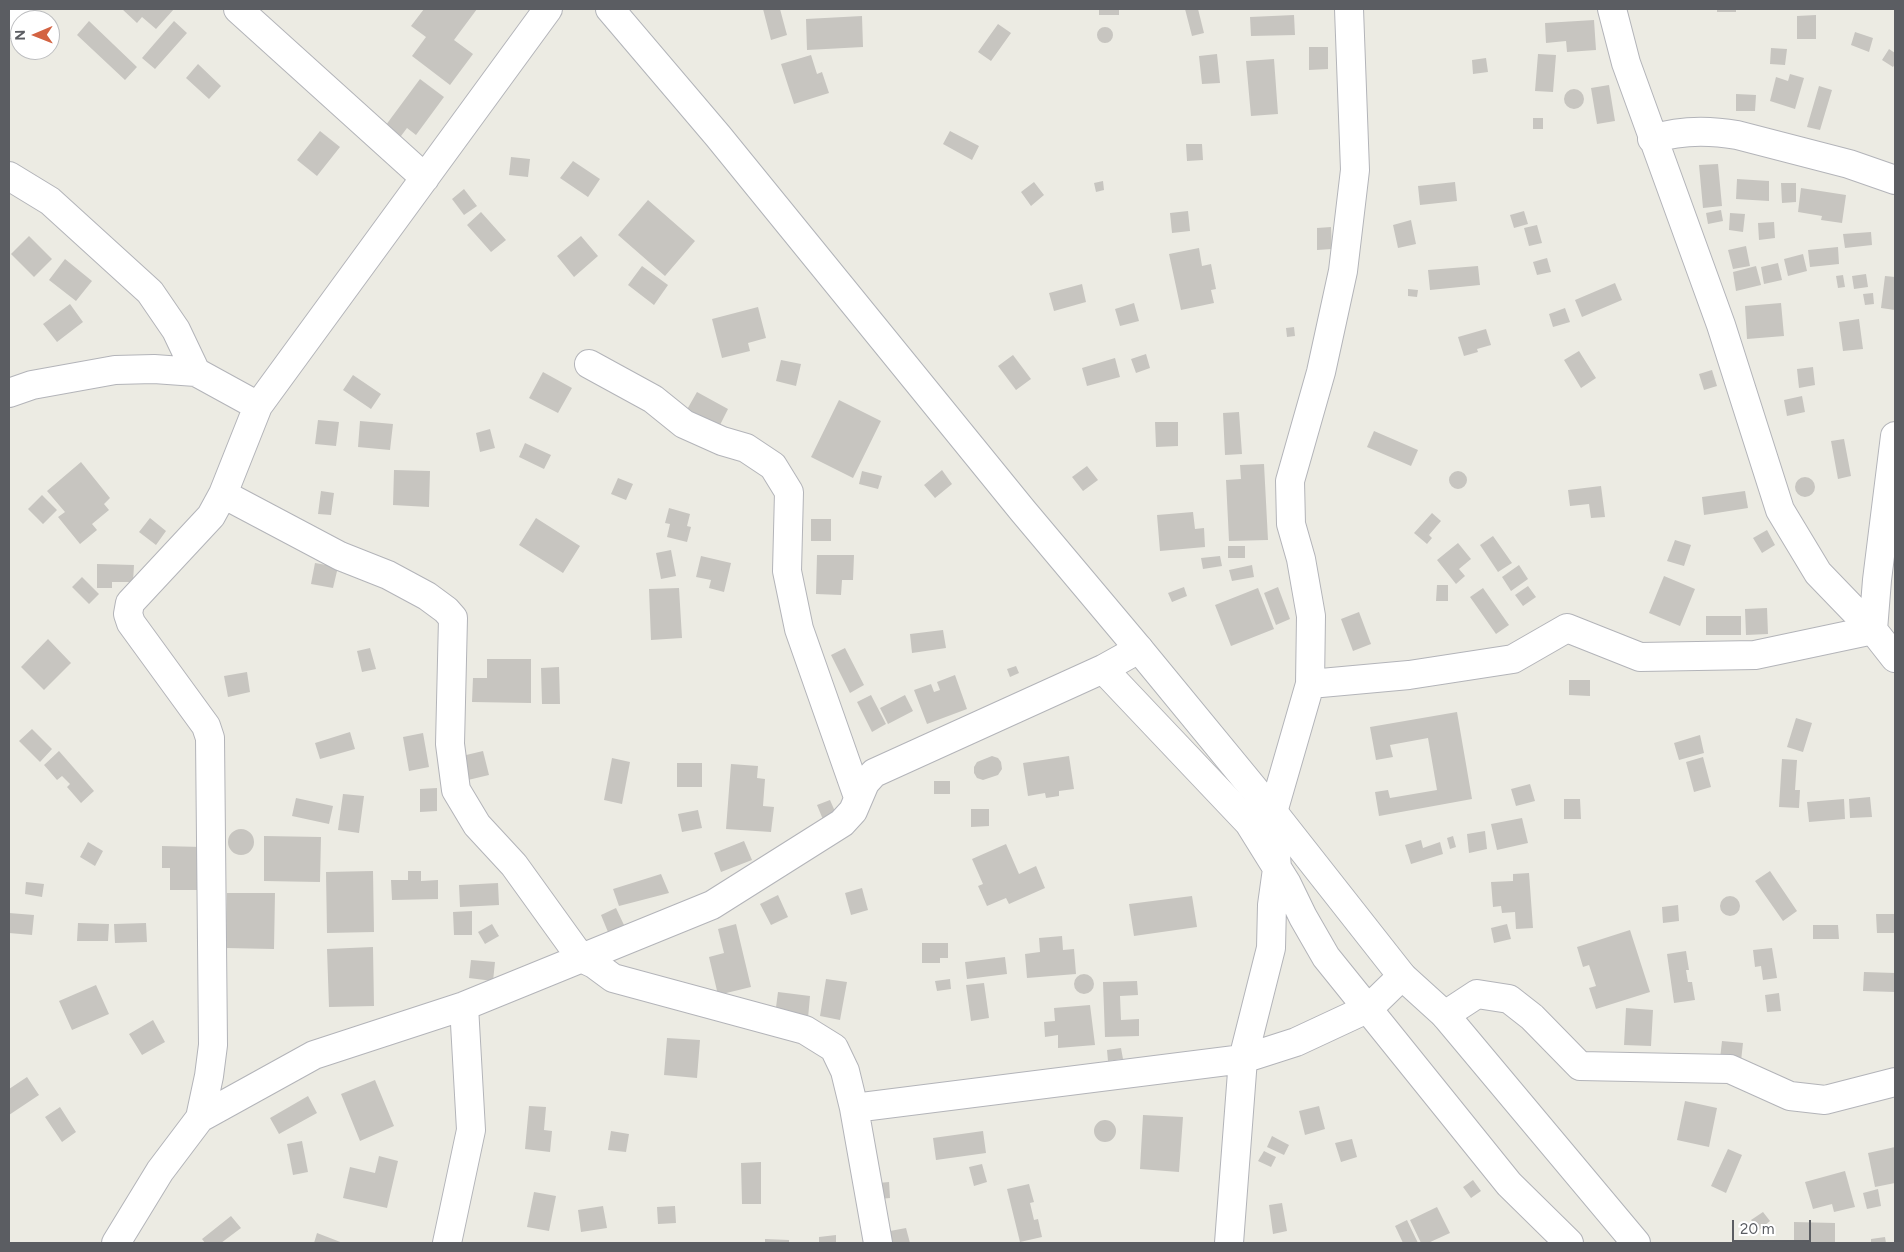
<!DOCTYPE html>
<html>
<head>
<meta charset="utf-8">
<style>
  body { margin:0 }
  #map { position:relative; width:1904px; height:1252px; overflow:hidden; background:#ecebe3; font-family:Figtree,sans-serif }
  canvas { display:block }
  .frame { position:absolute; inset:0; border:10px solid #5b5d62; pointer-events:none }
  .north { position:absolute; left:10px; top:10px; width:50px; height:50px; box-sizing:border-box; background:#fff; border:1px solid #bdbec0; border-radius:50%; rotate:269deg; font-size:14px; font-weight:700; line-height:20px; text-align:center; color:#5b5d62 }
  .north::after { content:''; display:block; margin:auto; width:18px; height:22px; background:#d36342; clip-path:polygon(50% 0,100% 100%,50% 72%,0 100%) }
  .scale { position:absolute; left:1732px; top:1220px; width:79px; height:22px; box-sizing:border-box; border:2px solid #5b5d62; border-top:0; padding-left:6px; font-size:15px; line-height:18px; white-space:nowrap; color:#5b5d62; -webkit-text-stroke:4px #fff; paint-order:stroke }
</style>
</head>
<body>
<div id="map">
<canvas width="1904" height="1252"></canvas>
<div class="frame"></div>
<div class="north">N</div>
<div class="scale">20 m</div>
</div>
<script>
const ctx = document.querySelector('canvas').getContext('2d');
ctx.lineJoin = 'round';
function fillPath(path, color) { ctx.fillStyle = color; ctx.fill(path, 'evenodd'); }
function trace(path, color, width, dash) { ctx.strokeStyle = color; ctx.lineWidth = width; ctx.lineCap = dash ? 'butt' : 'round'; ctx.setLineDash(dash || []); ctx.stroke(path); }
const building = new Path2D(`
  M122,9H174L156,29L142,17L137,23Z
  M424,9H477L454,40L473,54L450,85L412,56L426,37L411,26Z
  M763,9H780L787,35L771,40Z
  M1099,9H1119V15H1099Z
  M1185,9H1198L1204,33L1192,36Z
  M1717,9H1736V12H1717Z
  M1294,15L1295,35L1251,36L1250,17Z
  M1816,15V39H1797V16Z
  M862,16L863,47L807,50L806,19Z
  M1594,20L1596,50L1567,52L1566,41L1546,43L1545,23Z
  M89,21L137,67L125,80L77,35Z
  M174,21L187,33L155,69L142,58Z
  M998,24L1011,33L991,61L978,52Z
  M1097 35a8 8 0 1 1 16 0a8 8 0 1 1-16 0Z
  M1855,32L1873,38L1869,52L1851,45Z
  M1309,47H1328V69L1309,70Z
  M1771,48L1787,49L1785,65L1770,64Z
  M1889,49L1895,53V64L1893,67L1882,60Z
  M1217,54L1220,83L1202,84L1199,56Z
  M1538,54L1556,55L1553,92L1535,91Z
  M811,55L817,74L822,72L829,93L794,104L781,64Z
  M1486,58L1488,72L1473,74L1472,60Z
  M1274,59L1278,114L1251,116L1246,61Z
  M198,64L221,86L209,99L186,78Z
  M1790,74L1804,78L1795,109L1770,101L1776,77L1788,81Z
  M420,79L444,97L416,135L407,128L398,140L383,129Z
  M1609,85L1615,121L1597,124L1591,88Z
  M1819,86L1832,90L1820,130L1807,127Z
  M1564 99a10 10 0 1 1 20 0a10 10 0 1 1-20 0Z
  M1736,94L1756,95L1755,111H1736Z
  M1533,118H1543V129H1533Z
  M320,131L340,147L317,176L297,160Z
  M950,131L979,146L972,160L943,144Z
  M1186,144H1202L1203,160L1187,161Z
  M511,157L530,159L528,177L509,175Z
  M573,161L600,179L588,197L560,178Z
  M1718,164L1722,206L1703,208L1699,165Z
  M1737,179L1769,181V201L1736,199Z
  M1103,181L1104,190L1096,192L1094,183Z
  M1034,182L1044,195L1031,206L1021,192Z
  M1455,182L1457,201L1420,205L1418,186Z
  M1781,183H1796V202L1782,203Z
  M1801,188L1846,195L1842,223L1821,220L1822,216L1798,212Z
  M464,189L477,206L464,215L452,199Z
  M648,200L695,241L665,276L618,235Z
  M1721,210L1723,221L1708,224L1706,213Z
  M1188,211L1190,231L1172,233L1170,213Z
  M1524,211L1528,224L1514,228L1510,215Z
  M481,212L506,240L491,252L467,225Z
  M1730,213L1745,214L1743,232L1729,230Z
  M1411,220L1416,244L1398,248L1393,225Z
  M1774,222L1775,238L1759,240L1758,223Z
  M1537,225L1542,243L1529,246L1524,228Z
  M1331,227L1332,249L1317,250V228Z
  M1871,232L1872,245L1845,248L1843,234Z
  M29,236L52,259L34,277L11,254Z
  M581,236L598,256L574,277L557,256Z
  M1746,246L1750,266L1733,269L1728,250Z
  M1838,247L1839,264L1810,267L1808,250Z
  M1199,248L1202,266L1211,264L1216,289L1211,290L1214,303L1181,310L1169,254Z
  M1803,254L1807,271L1788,276L1784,259Z
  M1547,258L1551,272L1537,275L1533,262Z
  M65,259L92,281L76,301L49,280Z
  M1778,263L1782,280L1764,284L1761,267Z
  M642,266L668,285L654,305L628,285Z
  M1478,266L1480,285L1430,290L1428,270Z
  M1756,266L1761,285L1736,291L1733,272Z
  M1866,274L1868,287L1854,289L1852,276Z
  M1843,275L1845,287L1838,288L1836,276Z
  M1885,276L1895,277V310L1881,308Z
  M1615,283L1622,300L1582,317L1575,300Z
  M1082,284L1086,302L1054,311L1049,293Z
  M1408,289L1418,290L1417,297L1408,296Z
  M1873,293L1874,304L1865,305L1863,294Z
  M1134,303L1139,321L1120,326L1115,309Z
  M1781,303L1784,336L1747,339L1745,306Z
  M70,304L83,322L57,342L43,324Z
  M758,307L766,338L748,343L750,351L722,358L712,319Z
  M1565,308L1570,322L1553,327L1549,314Z
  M1859,319L1863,349L1843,351L1839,322Z
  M1294,327L1295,336L1287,337L1286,328Z
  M1486,329L1491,345L1477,349L1478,352L1464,356L1458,337Z
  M1579,351L1596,378L1581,388L1564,360Z
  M1146,354L1150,368L1136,373L1131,359Z
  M1013,355L1031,379L1016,390L998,366Z
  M1115,358L1120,377L1087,386L1082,368Z
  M781,360L801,364L796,386L776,381Z
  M1813,367L1815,385L1799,388L1797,369Z
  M1712,370L1717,386L1704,390L1699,374Z
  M543,372L572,388L558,413L529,398Z
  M353,375L381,394L371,409L343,390Z
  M697,392L728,409L717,431L685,413Z
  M1802,396L1805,412L1787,416L1784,400Z
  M839,400L881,421L853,478L811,457Z
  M1239,412L1242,454L1225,455L1223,413Z
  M318,420L339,422L336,446L315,444Z
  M360,421L393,424L390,450L358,447Z
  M1155,422H1178V446L1156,447Z
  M490,429L495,448L480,452L476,433Z
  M1374,431L1418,450L1411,466L1367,447Z
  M1844,439L1851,476L1838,479L1831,441Z
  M525,443L551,455L544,469L519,457Z
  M81,462L110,498L104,504L109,510L92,524L97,530L80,544L58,517L65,512L47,491Z
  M1264,464L1268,540L1229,541L1226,480L1241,479L1240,465Z
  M1087,466L1098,480L1083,491L1072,477Z
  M394,470L430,471L429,507L393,505Z
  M942,470L952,484L935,498L924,485Z
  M862,471L882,476L878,489L859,484Z
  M1449 480a9 9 0 1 1 18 0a9 9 0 1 1-18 0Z
  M1795 487a10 10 0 1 1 20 0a10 10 0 1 1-20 0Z
  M618,478L633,484L626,500L611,494Z
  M1601,486L1605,517L1591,518L1589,504L1570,506L1568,490Z
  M321,491L334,493L331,515L318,514Z
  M1745,491L1748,508L1704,515L1702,497Z
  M42,495L57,510L43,524L28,509Z
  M669,508L690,514L687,526L691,527L687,542L667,537L670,524L665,523Z
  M1193,512L1195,529L1204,528L1205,547L1160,551L1157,515Z
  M1432,513L1441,521L1429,535L1432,538L1427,544L1414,533Z
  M150,518L166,531L156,545L139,532Z
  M536,518L580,546L563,573L519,545Z
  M811,519H831V541H811Z
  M1767,530L1775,545L1762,553L1753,538Z
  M1493,536L1512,563L1498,572L1480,545Z
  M1675,540L1691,545L1684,566L1667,561Z
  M1458,543L1471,559L1459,569L1465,576L1456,584L1437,560Z
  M1228,546H1245V558H1228Z
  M671,550L676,576L661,579L656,553Z
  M817,555H854L853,580H842L841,595L816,594Z
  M701,556L731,563L724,592L709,588L711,580L696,577Z
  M1220,556L1222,566L1203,569L1201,558Z
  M315,563L338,567L333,588L311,584Z
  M97,564L134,565L133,582H112V588H97Z
  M1252,565L1254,577L1232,581L1229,570Z
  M1519,565L1528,579L1511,591L1502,577Z
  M1664,576L1695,589L1680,626L1649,613Z
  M82,577L99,594L89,604L72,587Z
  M1437,585H1448V601H1436Z
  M1528,586L1536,597L1523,606L1515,595Z
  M1184,587L1187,596L1172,602L1168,593Z
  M1278,587L1290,619L1276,625L1264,593Z
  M679,588L682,638L651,640L649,589Z
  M1258,588L1274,629L1231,646L1215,605Z
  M1483,588L1509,625L1496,634L1470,597Z
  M1767,608L1768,634L1746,635L1745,609Z
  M1359,612L1371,644L1353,651L1341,619Z
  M1706,616H1741V635H1706Z
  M943,630L946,648L912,653L910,634Z
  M48,639L71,663L44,690L21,667Z
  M370,648L376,669L362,672L357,651Z
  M845,648L864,685L850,693L831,655Z
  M487,659H531V703L472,702L473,678H487Z
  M1016,666L1019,673L1010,677L1007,669Z
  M559,667L560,704H542L541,668Z
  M247,672L250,692L228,697L224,676Z
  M955,675L967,709L927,724L914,690L931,684L934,692L940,690L937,682Z
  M1569,680H1590V696L1569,695Z
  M871,695L886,724L872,732L857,702Z
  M905,695L913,711L888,724L880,708Z
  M1457,712L1472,799L1379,816L1375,792L1388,790L1390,798L1437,790L1428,738L1390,745L1393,757L1376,760L1370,727Z
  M1796,718L1812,723L1803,752L1787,747Z
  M32,729L52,749L40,762L19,741Z
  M350,732L355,749L320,759L315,743Z
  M423,733L429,767L409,771L403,737Z
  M1700,735L1704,753L1679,760L1674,743Z
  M59,751L94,791L81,803L67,787L70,784L62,776L57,780L44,765Z
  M483,751L489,775L468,780L462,756Z
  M992,756L998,758L1001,762L1002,769L998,775L983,780L977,778L974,773V767L977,762Z
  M1069,756L1074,789L1059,791V796L1046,798L1045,793L1028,796L1023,763Z
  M1703,757L1711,787L1694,792L1686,762Z
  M612,758L630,762L622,804L604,800Z
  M1782,759L1797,760L1795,790H1800L1799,808L1779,807Z
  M677,763H702V787H677Z
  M731,764L758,766L757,778L765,779L763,806L774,807L771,832L726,829Z
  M934,781H950V794H934Z
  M1530,784L1535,801L1516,806L1511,789Z
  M437,788V811L420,812V789Z
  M343,794L364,796L359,833L338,830Z
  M1870,797L1872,817L1850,818L1849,799Z
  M296,798L333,806L329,824L292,816Z
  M1564,799H1580L1581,819H1564Z
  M1844,799L1845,819L1809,822L1807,802Z
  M830,800L837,816L824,822L817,805Z
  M971,809H989V826L971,827Z
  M698,810L702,828L682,832L678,814Z
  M1522,818L1528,843L1497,850L1491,824Z
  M228 842a13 13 0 1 1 26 0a13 13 0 1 1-26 0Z
  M1485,831L1487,849L1469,853L1467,834Z
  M264,836L321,837L320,882L264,881Z
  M1453,836L1456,847L1450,849L1447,838Z
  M1421,840L1423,848L1440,842L1443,854L1411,864L1405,845Z
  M744,841L752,860L721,872L714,853Z
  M88,842L103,851L95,866L80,857Z
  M1006,844L1019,874L1036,866L1045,888L1009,904L1006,898L987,906L978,886L983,884L972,859Z
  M162,846L202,847L201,890H170V868H162Z
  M373,871L374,932L327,933L326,872Z
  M408,871H421V881L438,880V899L392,900L391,880H408Z
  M1770,871L1797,911L1783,921L1755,881Z
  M1529,873L1533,928L1516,929L1515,912L1502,913L1501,906L1493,907L1491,882L1513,881V874Z
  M661,874L669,893L619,906L613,889Z
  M26,882L44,884L42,897L25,894Z
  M498,883L499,905L460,907L459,885Z
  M862,888L868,910L851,915L845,893Z
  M227,893H275L274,949L226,948Z
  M778,895L788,917L771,925L760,904Z
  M1192,896L1197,927L1134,936L1129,904Z
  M1720 906a10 10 0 1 1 20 0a10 10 0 1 1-20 0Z
  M1678,905L1679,921L1663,923L1662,907Z
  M616,908L624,925L608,932L601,915Z
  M472,911V935H454L453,912Z
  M9,913L34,915L32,935L9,933Z
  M1876,914H1894V933H1877Z
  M78,923L109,924L108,941H77Z
  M146,923L147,942L115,943L114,924Z
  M492,924L499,936L485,944L478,932Z
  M736,924L751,987L718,995L709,957L724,953L718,929Z
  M1507,924L1511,939L1494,943L1491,928Z
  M1813,925H1838L1839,939H1813Z
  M1630,930L1650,992L1596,1009L1589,988L1596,986L1589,965L1583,967L1577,947Z
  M1062,936L1063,950L1074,949L1076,974L1027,978L1025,954L1040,952L1039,938Z
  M922,943H948V958H940V963H922Z
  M373,947L374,1006L329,1007L327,949Z
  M1772,948L1777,978L1763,980L1761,966L1755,967L1753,950Z
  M1686,951L1689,970H1686L1688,982H1692L1695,1000L1674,1003L1667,954Z
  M1005,957L1007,974L967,979L965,962Z
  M471,960L495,962L493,981L469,978Z
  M1864,972L1895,973V992L1863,991Z
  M1074 984a10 10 0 1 1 20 0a10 10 0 1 1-20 0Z
  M826,979L847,982L840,1020L820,1016Z
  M950,979L951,989L937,991L935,981Z
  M1137,981L1138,995L1120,996L1121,1020L1139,1019V1036L1105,1037L1103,982Z
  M984,983L989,1018L971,1021L966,985Z
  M96,985L109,1014L72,1030L59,1001Z
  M778,992L810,996L808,1018L775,1015Z
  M1779,993L1781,1011L1767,1012L1765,995Z
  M1090,1005L1095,1045L1058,1048V1035L1045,1037L1044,1022L1055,1021L1054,1008Z
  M1626,1008L1653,1010L1651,1046L1624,1045Z
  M153,1020L165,1042L142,1055L129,1034Z
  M667,1038L700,1040L697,1078L664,1075Z
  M1722,1041L1743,1043L1741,1061L1720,1059Z
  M1121,1048L1123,1059L1108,1061L1107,1050Z
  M27,1077L39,1095L9,1115V1089Z
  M375,1080L394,1126L360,1141L341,1094Z
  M308,1096L317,1113L279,1134L270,1118Z
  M1685,1101L1717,1108L1709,1147L1677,1140Z
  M529,1106L546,1107L544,1130L552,1131L550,1152L525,1149Z
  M1319,1106L1325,1129L1305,1135L1299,1111Z
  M60,1107L76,1132L62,1142L45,1117Z
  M1143,1115L1183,1117L1179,1172L1140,1169Z
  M1094 1131a11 11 0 1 1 22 0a11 11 0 1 1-22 0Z
  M611,1131L629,1134L626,1152L608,1150Z
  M983,1131L986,1153L936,1160L933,1138Z
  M1272,1136L1289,1145L1284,1155L1267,1147Z
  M1352,1139L1357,1157L1341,1162L1335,1143Z
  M302,1141L308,1172L293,1175L287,1144Z
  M1895,1147V1183L1875,1187L1868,1153Z
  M1728,1149L1742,1155L1726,1193L1711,1186Z
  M1264,1151L1276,1157L1271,1167L1258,1161Z
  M379,1156L398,1161L387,1208L343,1198L350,1167L375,1173Z
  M761,1162V1204H742L741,1163Z
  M982,1164L987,1182L974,1186L969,1167Z
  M1845,1171L1855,1207L1834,1212L1832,1204L1813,1209L1805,1182Z
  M1473,1180L1481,1191L1471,1198L1463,1187Z
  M889,1182L890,1198L879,1199L878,1183Z
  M1029,1184L1034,1202L1030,1203L1034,1220L1038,1219L1042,1237L1020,1242L1007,1189Z
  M1878,1189L1881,1206L1867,1209L1863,1193Z
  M534,1192L556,1196L549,1231L527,1227Z
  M1282,1203L1287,1231L1273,1234L1269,1205Z
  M603,1206L607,1228L581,1232L578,1210Z
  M675,1206L676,1223L658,1224L657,1207Z
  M1437,1207L1450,1233L1428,1243H1421L1410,1220Z
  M1763,1212L1770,1221L1759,1230L1751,1220Z
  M231,1216L241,1228L221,1243H205L202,1239Z
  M1407,1220L1418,1243H1403L1395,1226Z
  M1794,1222L1835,1223V1243H1794Z
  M906,1228L910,1243H893L890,1231Z
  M317,1233L343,1243H314Z
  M836,1235V1243H819V1237Z
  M1885,1237L1886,1243H1871V1239Z
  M765,1239L789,1240V1243H765Z`);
const street = new Path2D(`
  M238,9L425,178
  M1612,9L1626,63L1721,325L1780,510L1818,573L1873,630L1895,658
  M9,24L19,9
  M1652,139C1680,130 1709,130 1737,135L1849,164L1895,180
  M9,176L50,201L150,292L176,330L196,372
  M589,364L653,399L684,424L722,441L746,448L773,466L789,492L787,571L799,629L858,797
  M9,393L32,385L115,370L154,369L196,372L258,406
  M223,494L340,556L388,575L427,596L446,610L453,618L450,744L456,790L477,825L514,865L581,958L594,964L613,978L805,1030L834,1048L845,1071L854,1108L878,1243
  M1103,669L1249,823L1287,884L1303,917L1326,957L1509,1184L1569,1243
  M1310,684L1409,675L1513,659L1567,628L1640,657L1755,655L1873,630L1877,580L1895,436
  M1445,1015L1477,994L1509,999L1532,1017L1580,1066L1730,1069L1790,1096L1825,1100L1895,1082
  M854,1108L1243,1059L1296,1042L1369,1008L1402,976
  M200,1118L209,1076L213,1045L210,738L206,726L131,623L128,614L130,603L211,516L223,494L258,406L548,9
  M116,1243L160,1171L200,1118L314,1055L464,1006L712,905L842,823L853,811L865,783L874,773L1103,669L1139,649
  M447,1243L471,1130L464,1006
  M1229,1243L1243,1059L1271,948L1272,905L1277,869L1273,812L1310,684L1311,616L1301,559L1291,524L1290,481L1321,372L1343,271L1355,170L1349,9`);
const secondary = new Path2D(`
  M610,9L718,136L1023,511L1139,649L1273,812L1402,976L1445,1015L1636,1243`);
fillPath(building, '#c7c5c0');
trace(street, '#b3b4b9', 30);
trace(secondary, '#b2b4b9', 30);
trace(street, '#fff', 28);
trace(secondary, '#fff', 28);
</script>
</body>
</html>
